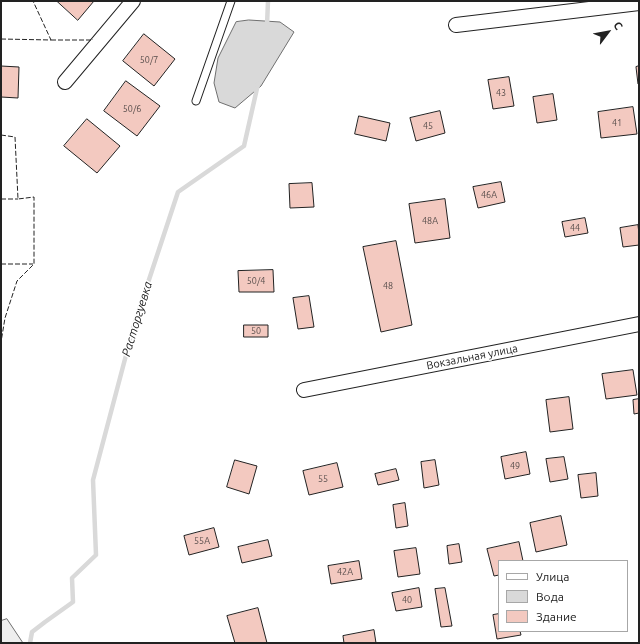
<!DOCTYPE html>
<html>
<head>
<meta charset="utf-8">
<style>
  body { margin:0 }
  #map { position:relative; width:640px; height:644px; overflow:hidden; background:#fff; font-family:Ubuntu,sans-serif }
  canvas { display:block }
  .frame { position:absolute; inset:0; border:2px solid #222; pointer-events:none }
  .legend { position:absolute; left:498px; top:560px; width:130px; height:72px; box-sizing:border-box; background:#fff; border:1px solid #a7a7a7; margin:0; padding:5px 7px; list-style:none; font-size:12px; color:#222 }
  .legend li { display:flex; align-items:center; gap:8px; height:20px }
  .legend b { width:20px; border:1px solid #a7a7a7 }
  .north { position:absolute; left:588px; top:12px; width:40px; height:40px; -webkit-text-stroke:3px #fff; paint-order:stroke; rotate:58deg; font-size:11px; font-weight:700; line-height:16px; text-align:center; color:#222 }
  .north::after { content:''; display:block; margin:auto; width:14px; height:18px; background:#222; clip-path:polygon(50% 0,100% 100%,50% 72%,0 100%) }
</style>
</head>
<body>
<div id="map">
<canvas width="640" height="644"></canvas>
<div class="frame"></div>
<ul class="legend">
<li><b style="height:5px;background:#fff"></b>Улица</li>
<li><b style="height:11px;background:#d9d9d9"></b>Вода</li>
<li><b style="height:11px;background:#f3c9c0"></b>Здание</li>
</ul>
<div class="north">С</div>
</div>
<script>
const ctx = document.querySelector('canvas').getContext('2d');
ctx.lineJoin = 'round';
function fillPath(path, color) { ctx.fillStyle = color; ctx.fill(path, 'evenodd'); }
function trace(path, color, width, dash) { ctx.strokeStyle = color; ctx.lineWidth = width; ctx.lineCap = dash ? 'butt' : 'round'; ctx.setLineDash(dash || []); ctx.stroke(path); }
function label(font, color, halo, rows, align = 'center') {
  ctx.font = font + ' Ubuntu,sans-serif'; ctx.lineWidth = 3; ctx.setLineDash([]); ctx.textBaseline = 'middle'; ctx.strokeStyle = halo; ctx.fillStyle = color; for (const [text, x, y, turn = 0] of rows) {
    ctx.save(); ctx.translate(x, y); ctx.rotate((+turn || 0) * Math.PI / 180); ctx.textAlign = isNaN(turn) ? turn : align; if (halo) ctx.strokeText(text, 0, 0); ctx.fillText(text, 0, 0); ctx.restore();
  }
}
const green = new Path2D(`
  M7,619L23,643H1V621Z`);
const water = new Path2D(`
  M249,20L280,22L294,32L261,86L235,108L219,102L214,83L218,58L236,22Z`);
const stream = new Path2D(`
  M267,25L268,1
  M30,643L32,632L45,622L73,602L72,578L96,555L93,480L134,325L178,192L244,146L258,84`);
const building = new Path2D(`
  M57,1H94L78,20Z
  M144,34L175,59L154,86L123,61Z
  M1,66L19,67L18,98L1,97Z
  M639,66V84H638L636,67Z
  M509,77L514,106L493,109L488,80Z
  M126,81L160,106L137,136L104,111Z
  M553,94L557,120L537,123L533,97Z
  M633,107L637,134L601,138L598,112Z
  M440,111L445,133L416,141L410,118Z
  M359,116L390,123L386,141L355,134Z
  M87,119L120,146L97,173L64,146Z
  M501,182L505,202L478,208L473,187Z
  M312,183L314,207L290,208L289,184Z
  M445,199L450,238L415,243L409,204Z
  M585,218L588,233L565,237L562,222Z
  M638,225L639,234V245L623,247L620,228Z
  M396,241L412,325L381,332L363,247Z
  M273,270L274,292H239L238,271Z
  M309,296L314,327L298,329L293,298Z
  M244,325H268V337H244Z
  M633,370L637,395L606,399L602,374Z
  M569,397L573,429L550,432L546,400Z
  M639,399V413L634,414L633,400Z
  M526,452L530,474L505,479L501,457Z
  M564,457L568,479L550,482L546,459Z
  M235,460L257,466L249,494L227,487Z
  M435,460L439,485L424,488L421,462Z
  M337,463L343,487L309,495L303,471Z
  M396,469L399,480L378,485L375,474Z
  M596,473L598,496L581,498L578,475Z
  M405,503L408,526L396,528L393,505Z
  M561,516L567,545L536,552L530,523Z
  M214,528L219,547L189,555L184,536Z
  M268,540L272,556L242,563L238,547Z
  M519,542L523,561H499V575L494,576L487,549Z
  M459,544L462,562L449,564L447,546Z
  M416,548L420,574L398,577L394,551Z
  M359,561L362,579L331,584L328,566Z
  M419,588L422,607L396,611L392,593Z
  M445,588L452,626L441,627L435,589Z
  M258,608L267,643H235L227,616Z
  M499,614V631H520L521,635L497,639L493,615Z
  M374,630L376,643H344L343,636Z`);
const lane = new Path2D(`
  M196,101L231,1`);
const street = new Path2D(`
  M456,25L639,3
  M65,82L133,1
  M304,390L639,324`);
const fence = new Path2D(`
  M1,39L51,40L33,1
  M51,40H92L93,39
  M1,135L15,137L18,199L34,197V264L17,281L5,318L1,342
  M1,199H18
  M1,264H33`);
const numberNames = [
  ["50/7",149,60],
  ["43",501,93],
  ["50/6",132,109],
  ["41",617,123],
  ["45",428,126],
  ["46А",489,195],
  ["48А",430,221],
  ["44",575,228],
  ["50/4",256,281],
  ["48",388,286],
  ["50",256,331],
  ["49",515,466],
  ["55",323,479],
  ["55А",202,541],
  ["42А",345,572],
  ["40",407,600]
];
const streetNames = [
  ["Вокзальная улица",472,357,-11]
];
const waterNames = [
  ["Расторгуевка",137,319,-73]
];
fillPath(green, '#eee');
trace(green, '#6f6f6f', 1);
fillPath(water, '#d9d9d9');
trace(water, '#6f6f6f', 1);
trace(stream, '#d9d9d9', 4.5);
fillPath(building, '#f3c9c0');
trace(building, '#222', 1);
trace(lane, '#222', 9);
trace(street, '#222', 16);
trace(lane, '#fff', 7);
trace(street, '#fff', 14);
trace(fence, '#222', 1, [5, 2]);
label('9px', '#564c4a', null, numberNames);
label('11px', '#222', '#fff', streetNames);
label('italic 12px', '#222', '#fff', waterNames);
</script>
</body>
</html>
